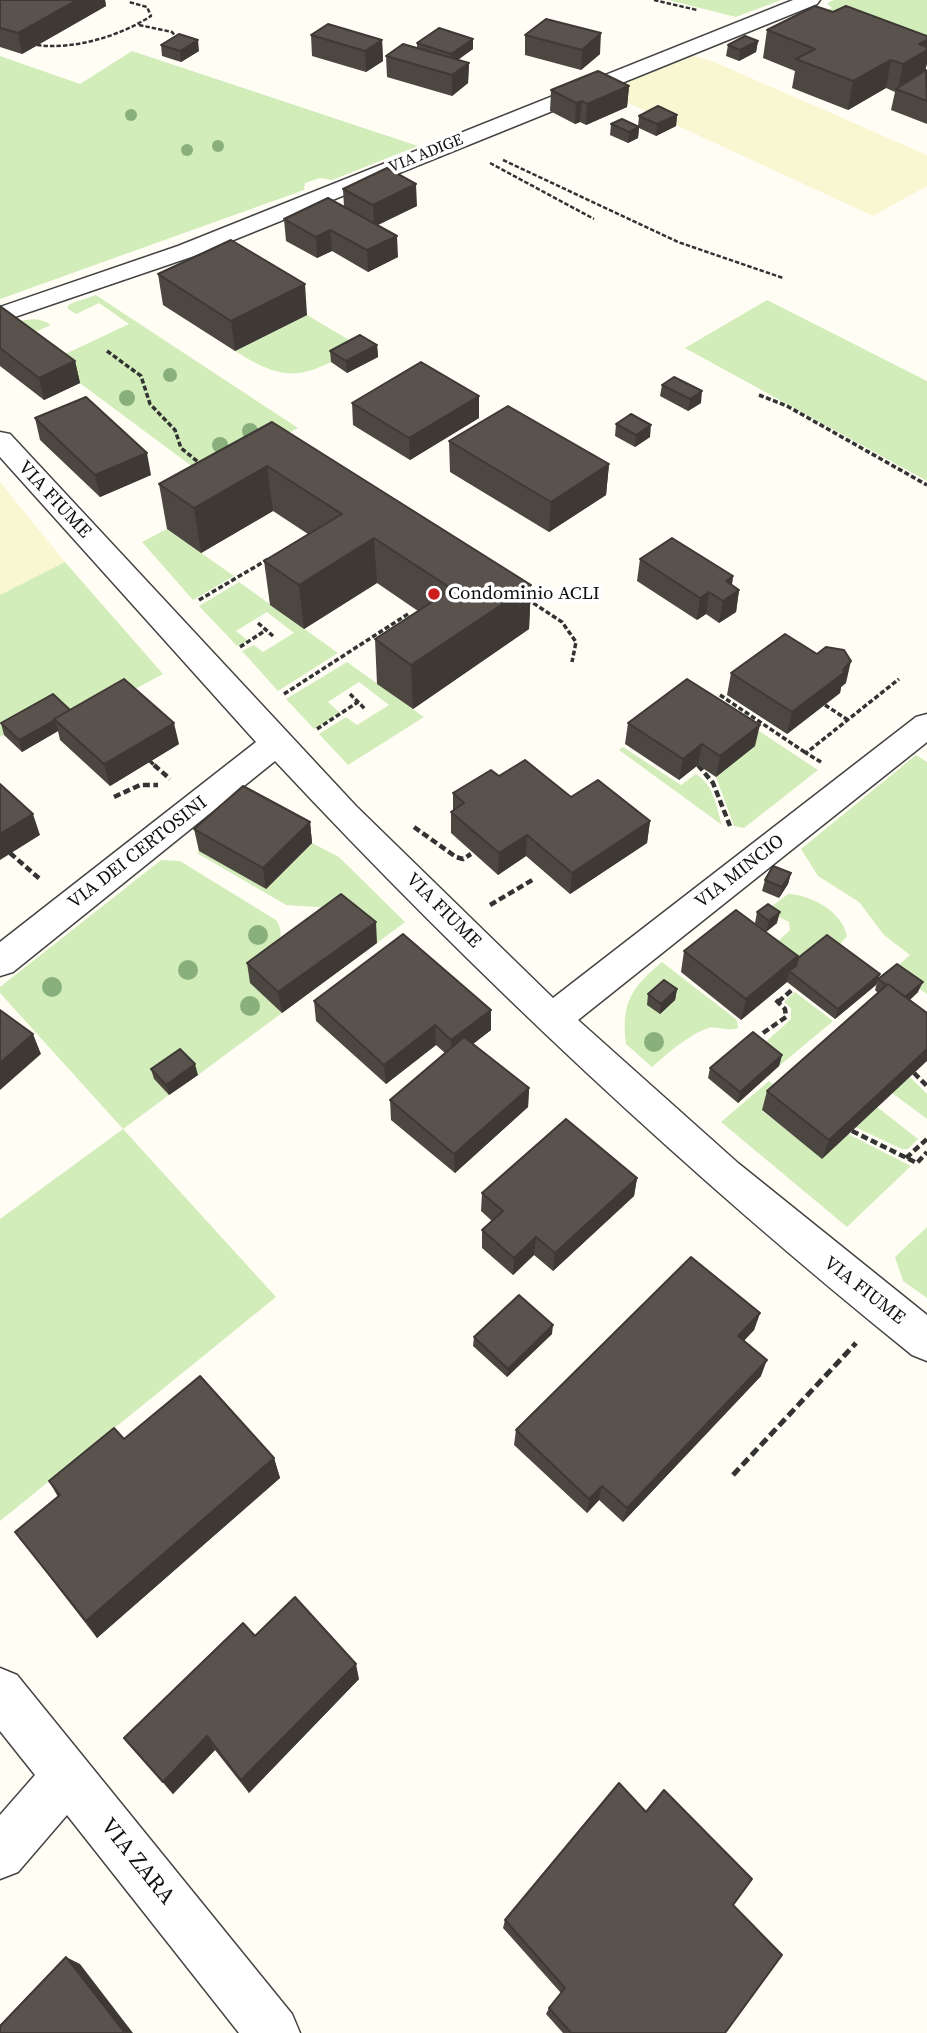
<!DOCTYPE html>
<html>
<head>
<meta charset="utf-8">
<style>
  body { margin:0 }
  canvas { display:block; background:#fffdf4 }
</style>
</head>
<body>
<canvas width="927" height="2033"></canvas>
<script>
const ctx = document.querySelector('canvas').getContext('2d');
ctx.lineJoin = 'round';
function fillPath(path, color) { ctx.fillStyle = color; ctx.fill(path, 'evenodd'); }
function trace(path, color, width, dash) { ctx.strokeStyle = color; ctx.lineWidth = width; ctx.lineCap = dash ? 'butt' : 'round'; ctx.setLineDash(dash || []); ctx.stroke(path); }
function label(font, color, halo, rows, align = 'center') {
  ctx.font = font + ' "Source Serif 4",serif'; ctx.lineWidth = 7; ctx.setLineDash([]); ctx.textBaseline = 'middle'; ctx.strokeStyle = halo; ctx.fillStyle = color; for (const [text, x, y, turn = 0] of rows) {
    ctx.save(); ctx.translate(x, y); ctx.rotate((+turn || 0) * Math.PI / 180); ctx.textAlign = isNaN(turn) ? turn : align; if (halo) ctx.strokeText(text, 0, 0); ctx.fillText(text, 0, 0); ctx.restore();
  }
}
const farmland = new Path2D(`
  M692,56L712,61L927,155V186L873,216L600,90Z
  M0,482L65,562L0,595Z`);
const green = new Path2D(`
  M668,0H781L736,17Z
  M834,0H927V54L823,12L832,8L827,3Z
  M132,51L418,146L332,180L320,178L305,183L304,190L0,299V56L80,84Z
  M96,295L117,309L298,428L205,476L3,326C22,321 34,314 51,325L33,333L63,355L129,324L99,303L76,314L67,308L70,304Z
  M767,300L927,381V481L685,348Z
  M307,315L361,347C305,375 292,387 235,351Z
  M167,529L234,576L193,600L142,542Z
  M65,562L163,674L74,722L56,706L0,737V595Z
  M239,582L338,653L278,691L242,651L254,645L263,652L294,633L267,612L236,631L248,641L237,646L199,606Z
  M347,662L424,717L348,765L319,734L346,717L357,725L389,705L359,682L328,702L340,713L314,729L286,699Z
  M697,690L818,770L744,828L734,826L716,777L755,746Z
  M623,747L681,785L696,774C714,785 716,806 722,825L619,750Z
  M916,755L927,762V994L893,970L910,955L884,935L859,902L818,876L801,849Z
  M312,843L339,857L405,922L377,943L332,908L286,905L197,853L199,851L266,889Z
  M161,860L180,861L276,920C292,941 263,967 251,983L282,1013L198,1075L182,1059L154,1079L169,1095L123,1129L276,1297L0,1521V1219L123,1129L0,993V987Z
  M788,894C811,895 842,911 847,936L833,952L789,974L763,955L790,930L789,922L777,916L771,907Z
  M662,962L737,1020L738,1028C728,1032 719,1026 709,1028C687,1035 669,1053 652,1067L626,1044C621,1003 631,988 662,962Z
  M795,992L833,1021L779,1066L758,1049L791,1019V1008L784,1002Z
  M910,1077L927,1094V1119L892,1093Z
  M769,1081L782,1092L762,1111L822,1158L848,1134L911,1166L847,1227L721,1122Z
  M877,1107L918,1139L908,1149H902L855,1127Z
  M927,1227V1298L903,1281L895,1257Z`);
const pathFar3 = new Path2D(`
  M654,0L697,10
  M139,25L172,32L177,38
  M37,45C74,50 120,36 151,16L147,7L129,2
  M503,160L678,242L783,278
  M490,163L594,219`);
const pathFar2 = new Path2D(`
  M107,351L141,376L150,404L175,430L181,448L203,466
  M759,395L787,406L927,485
  M527,599L562,622L576,642L572,662
  M199,600L270,558
  M258,623L273,636
  M240,647L266,630
  M284,694L408,614
  M350,694L365,709
  M720,695L806,753
  M825,705L848,720
  M317,729L358,702
  M150,761L156,767
  M821,762L806,753L899,679`);
const pathFar1 = new Path2D(`
  M154,765L170,779
  M698,765L713,783L730,826
  M114,797L140,785H158
  M414,827L456,857L463,859L471,854
  M10,853L41,880
  M490,905L534,879
  M778,1002L793,989
  M763,1033L786,1017L785,1009L774,998
  M914,1073L927,1086
  M852,1131L917,1163L927,1152
  M906,1158L927,1139`);
const path = new Path2D(`
  M733,1475L856,1343`);
const minor = new Path2D(`
  M793,0H820L817,4L194,256L0,322V307L178,246Z
  M0,432L10,434L356,806L553,998L916,717L927,714V742L578,1020L738,1163L927,1315V1361L912,1355C685,1172 474,974 275,761L13,972L0,976V942L256,742L0,457Z
  M0,1668L17,1675L292,2014L300,2033H239L67,1815L18,1872L0,1879V1815L35,1775L0,1731Z`);
const trees = [
  [131,115,6],
  [218,146,6],
  [187,150,6],
  [170,375,7],
  [127,398,8],
  [250,431,8],
  [220,445,8],
  [258,935,10],
  [188,970,10],
  [52,987,10],
  [250,1006,10],
  [654,1042,10]
];
const wall = new Path2D(`
  M0,0H105L106,6L22,54L0,47Z
  M767,30L927,63L925,71H927V124L891,110L895,92L886,88L848,110L792,88L795,71L763,58Z
  M311,35L382,40L383,61L366,72L312,56Z
  M525,35L600,54L581,70L525,55Z
  M473,39V49L458,60L469,63L468,83L452,96L387,77L386,56L417,48V43Z
  M758,41L756,52L739,61L726,56L728,45Z
  M161,45L199,51L181,62L162,56Z
  M629,86L627,107L586,125L580,122L575,124L550,111L551,90Z
  M677,115L676,126L656,136L639,128L638,138L628,143L610,135L611,124L638,127L639,116Z
  M343,189L417,206L377,225L398,257L368,272L332,251L317,258L286,241L284,219L344,207Z
  M158,274L307,315L235,351L163,305Z
  M0,306L75,361L80,383L44,400L0,366Z
  M377,345L378,357L347,373L331,362L330,351Z
  M662,385L701,403L688,411L660,396Z
  M479,396V418L410,460L353,425L352,403Z
  M35,418L151,475L100,497L40,440Z
  M272,422L531,585L529,629L413,709L377,684L375,639L418,611L377,583L304,629L270,605L264,561L308,534L273,511L201,553L167,529L159,484Z
  M616,424L650,437L635,447L615,436Z
  M449,441L609,464L606,495L549,532L450,472Z
  M640,559L733,576L732,585L739,590L736,612L719,623L706,614L697,620L637,581Z
  M731,673L846,683L841,687L840,693L787,734L727,695Z
  M70,710L179,744L110,786L60,740L58,731L22,752L4,735L1,723Z
  M628,723L755,746L716,777L698,765L679,780L625,744Z
  M499,776L650,821L647,843L570,894L526,856L498,875L451,833V812L453,810V793Z
  M310,822L312,843L266,889L199,851L194,829Z
  M791,873L788,884L779,898L762,891L765,880Z
  M757,912L777,923L766,932L755,923Z
  M377,943L282,1013L250,983L247,963Z
  M684,951L798,956V958L880,974L876,985L835,1019L787,982L741,1020L681,972Z
  M878,979L918,992L910,1000L822,1159L762,1110L767,1091L878,993L875,990Z
  M677,989L675,1000L660,1014L647,1005L648,994Z
  M314,1001L491,1010V1030L473,1044L529,1088L528,1107L455,1173L391,1120L390,1100L445,1053L436,1045L386,1084L316,1021Z
  M782,1055L779,1066L738,1103L708,1078L710,1068Z
  M151,1069L198,1075L169,1095L154,1079Z
  M637,1178L634,1196L553,1271L534,1255L513,1275L482,1248V1230L492,1221L481,1211L482,1193Z
  M760,1313L754,1330L744,1341L761,1376L623,1522L599,1500L587,1513L514,1445L516,1430Z
  M552,1334L507,1377L473,1346L474,1337Z
  M124,1439L274,1458L280,1478L97,1638L29,1550L15,1532L58,1497L49,1481Z
  M255,1636L359,1679L249,1793L215,1750L173,1794L124,1738Z
  M733,1905L725,2033H563L546,2014L549,2008L561,1993L503,1928L505,1920Z`);
const shadedWall = new Path2D(`
  M77,0H105L106,6L22,54L18,33Z
  M601,33L600,54L581,70L582,50Z
  M473,39V49L451,64V54Z
  M198,40L199,51L181,62L180,51Z
  M382,40L383,61L366,72L365,51Z
  M927,40V63L924,77L898,90L903,64L919,44Z
  M758,41L756,52L739,61L740,50Z
  M891,60L886,88L848,110L853,81Z
  M469,63L468,83L452,96V75Z
  M629,86L627,107L586,125L587,104Z
  M582,101L580,122L575,124L576,103Z
  M677,115L676,126L656,136L657,124Z
  M639,127L638,138L628,143L629,132Z
  M416,184L417,206L374,227L373,205Z
  M330,230L332,251L317,258L316,237Z
  M397,236L398,257L368,272L367,250Z
  M305,284L307,315L235,351L231,321Z
  M377,345L378,357L347,373L346,361Z
  M75,361L80,383L44,400L39,378Z
  M702,391L701,403L688,411L690,399Z
  M479,396V418L410,460L409,438Z
  M651,425L650,437L635,447L636,435Z
  M147,453L151,475L100,497L95,475Z
  M609,464L606,495L549,532L551,502Z
  M267,466L273,511L201,553L194,508Z
  M374,538L377,583L304,629L299,585Z
  M733,576L730,596L739,590L736,612L719,623L726,581Z
  M531,585L529,629L413,709L411,665Z
  M709,592L706,614L697,620L700,598Z
  M851,661L846,683L841,687L840,693L787,734L792,712Z
  M55,720L58,731L22,752L19,740Z
  M174,723L179,744L110,786L104,764Z
  M760,725L755,746L716,777L720,756Z
  M702,744L698,765L679,780L683,759Z
  M33,814L40,835L0,860V834Z
  M650,821L647,843L570,894L572,873Z
  M310,822L312,843L266,889L263,868Z
  M527,835L526,856L498,875L499,853Z
  M791,873L788,884L779,898L782,887Z
  M780,912L777,923L766,932L769,921Z
  M376,922L377,943L282,1013L278,992Z
  M798,956L793,974L789,971L787,982L741,1020L746,999Z
  M880,974L876,985L835,1019L838,1009Z
  M923,982L918,992L900,1008L904,998Z
  M677,989L675,1000L660,1014L661,1004Z
  M491,1010V1030L452,1060L451,1040Z
  M435,1025L436,1045L386,1084L384,1065Z
  M33,1034L41,1054L0,1090V1063Z
  M927,1049V1061L822,1159L829,1140Z
  M782,1055L779,1066L738,1103L740,1092Z
  M195,1064L198,1075L169,1095L166,1085Z
  M529,1088L528,1107L455,1173L454,1154Z
  M637,1178L634,1196L553,1271L555,1253Z
  M536,1237L534,1255L513,1275L514,1258Z
  M760,1313L754,1330L732,1352L738,1336Z
  M553,1325L552,1334L507,1377L508,1369Z
  M767,1360L761,1376L623,1522L627,1508Z
  M274,1458L280,1478L97,1638L86,1621Z
  M602,1486L599,1500L587,1513L589,1499Z
  M356,1664L359,1679L249,1793L241,1780Z
  M207,1736L215,1750L173,1794L163,1782Z
  M66,1957L80,1964L133,2033H125Z`);
const building = new Path2D(`
  M0,0H77L18,33L0,28Z
  M815,6L833,12L846,6L927,36V40L919,44L927,47V50L903,64L891,60L853,81L796,59L815,49L767,30Z
  M546,19L601,33L582,50L525,35Z
  M328,24L382,40L365,51L311,35Z
  M439,28L473,39L451,54L417,43Z
  M179,34L198,40L180,51L161,45Z
  M745,36L758,41L740,50L728,45Z
  M403,44L469,63L452,75L386,56Z
  M926,70L927,101L896,89Z
  M598,71L629,86L587,104L582,101L576,103L551,90Z
  M658,106L677,115L657,124L639,116Z
  M622,119L639,127L629,132L611,124Z
  M387,168L416,184L373,205L343,189Z
  M328,198L397,236L367,250L330,230L316,237L284,219Z
  M231,240L305,284L231,321L158,274Z
  M0,306L75,361L39,378L0,348Z
  M360,335L377,345L346,361L330,351Z
  M421,362L479,396L409,438L352,403Z
  M674,377L702,391L690,399L662,385Z
  M86,397L147,453L95,475L35,418Z
  M508,406L609,464L551,502L449,441Z
  M631,414L651,425L636,435L616,424Z
  M272,422L531,585L411,665L375,639L452,589L374,538L299,585L264,561L342,514L267,466L194,508L159,484Z
  M672,538L733,576L726,581L739,590L723,601L709,592L700,598L640,559Z
  M785,634L817,654L826,647L844,650L851,661L843,670L845,672L792,712L731,673Z
  M124,679L174,723L104,764L54,719Z
  M687,679L760,725L720,756L702,744L683,759L628,723Z
  M53,694L70,710L54,719L55,720L19,740L1,723Z
  M525,760L571,797L598,780L650,821L572,873L527,835L499,853L451,812L464,803L453,793L491,770L499,776Z
  M0,784L33,814L0,834Z
  M243,786L310,822L263,868L194,829Z
  M773,866L791,873L782,887L765,880Z
  M341,894L376,922L278,992L247,963Z
  M768,904L780,912L769,921L757,912Z
  M736,910L798,956L746,999L684,951Z
  M403,934L491,1010L451,1040L435,1025L384,1065L314,1001Z
  M827,935L880,974L838,1009L789,971L796,966L798,958Z
  M897,964L923,982L905,997L888,984L887,985L878,979Z
  M664,980L677,989L661,1004L648,994Z
  M888,984L927,1013V1049L829,1140L767,1091Z
  M0,1010L33,1034L0,1063Z
  M753,1032L782,1055L740,1092L710,1068Z
  M464,1037L529,1088L454,1154L390,1100Z
  M180,1049L195,1064L166,1085L151,1069Z
  M566,1119L637,1178L555,1253L536,1237L514,1258L482,1230L503,1211L482,1193Z
  M691,1257L760,1313L738,1336L767,1360L627,1508L602,1486L589,1499L516,1430Z
  M519,1295L553,1325L508,1369L474,1337Z
  M200,1376L274,1458L86,1621L15,1532L60,1495L49,1481L114,1428L124,1439Z
  M295,1597L356,1664L241,1780L207,1736L163,1782L124,1738L243,1623L255,1636Z
  M619,1783L646,1812L664,1790L752,1879L733,1905L782,1955L725,2033H571L549,2008L565,1988L505,1920Z
  M66,1957L125,2033H0V2026Z`);
const markers = [
  [434,594,7,"#cc1e1d"]
];
const farStreetnames = [
  ["VIA ADIGE",426,154,-22]
];
const streetNames = [
  ["VIA FIUME",54,500,47],
  ["VIA DEI CERTOSINI",138,853,-38],
  ["VIA MINCIO",740,872,-38],
  ["VIA FIUME",443,911,45],
  ["VIA FIUME",864,1291,38]
];
const poiNames = [
  ["Condominio ACLI",448,594]
];
const nearStreetnames = [
  ["VIA ZARA",137,1862,51]
];
fillPath(farmland, '#f8f7d2');
fillPath(green, '#d2edba');
trace(minor, '#444', 3);
trace(pathFar3, '#333', 2.5, [4.5, 2]);
trace(pathFar2, '#333', 3.5, [5, 2.5]);
trace(pathFar1, '#333', 4.5, [7, 3.5]);
trace(path, '#333', 5, [9, 4.5]);
fillPath(minor, '#fff');
ctx.fillStyle = '#89af7d';
for (const [x, y, r] of trees) { ctx.beginPath(); ctx.arc(x, y, r, 0, 2 * Math.PI); ctx.fill(); }
fillPath(wall, '#4d4741');
fillPath(shadedWall, '#3f3935');
fillPath(building, '#5a524c');
trace(building, '#3f3935', 2);
for (const [x, y, r, color] of markers) { const dot = new Path2D(); dot.arc(x, y, r, 0, 2 * Math.PI); ctx.fillStyle = color; ctx.fill(dot); trace(dot, '#fff', 2.5); }
label('16px', '#111', '#fff', farStreetnames);
label('19px', '#111', '#fff', streetNames);
label('19px', '#111', '#fff', poiNames, 'left');
label('23px', '#111', '#fff', nearStreetnames);
</script>
</body>
</html>
